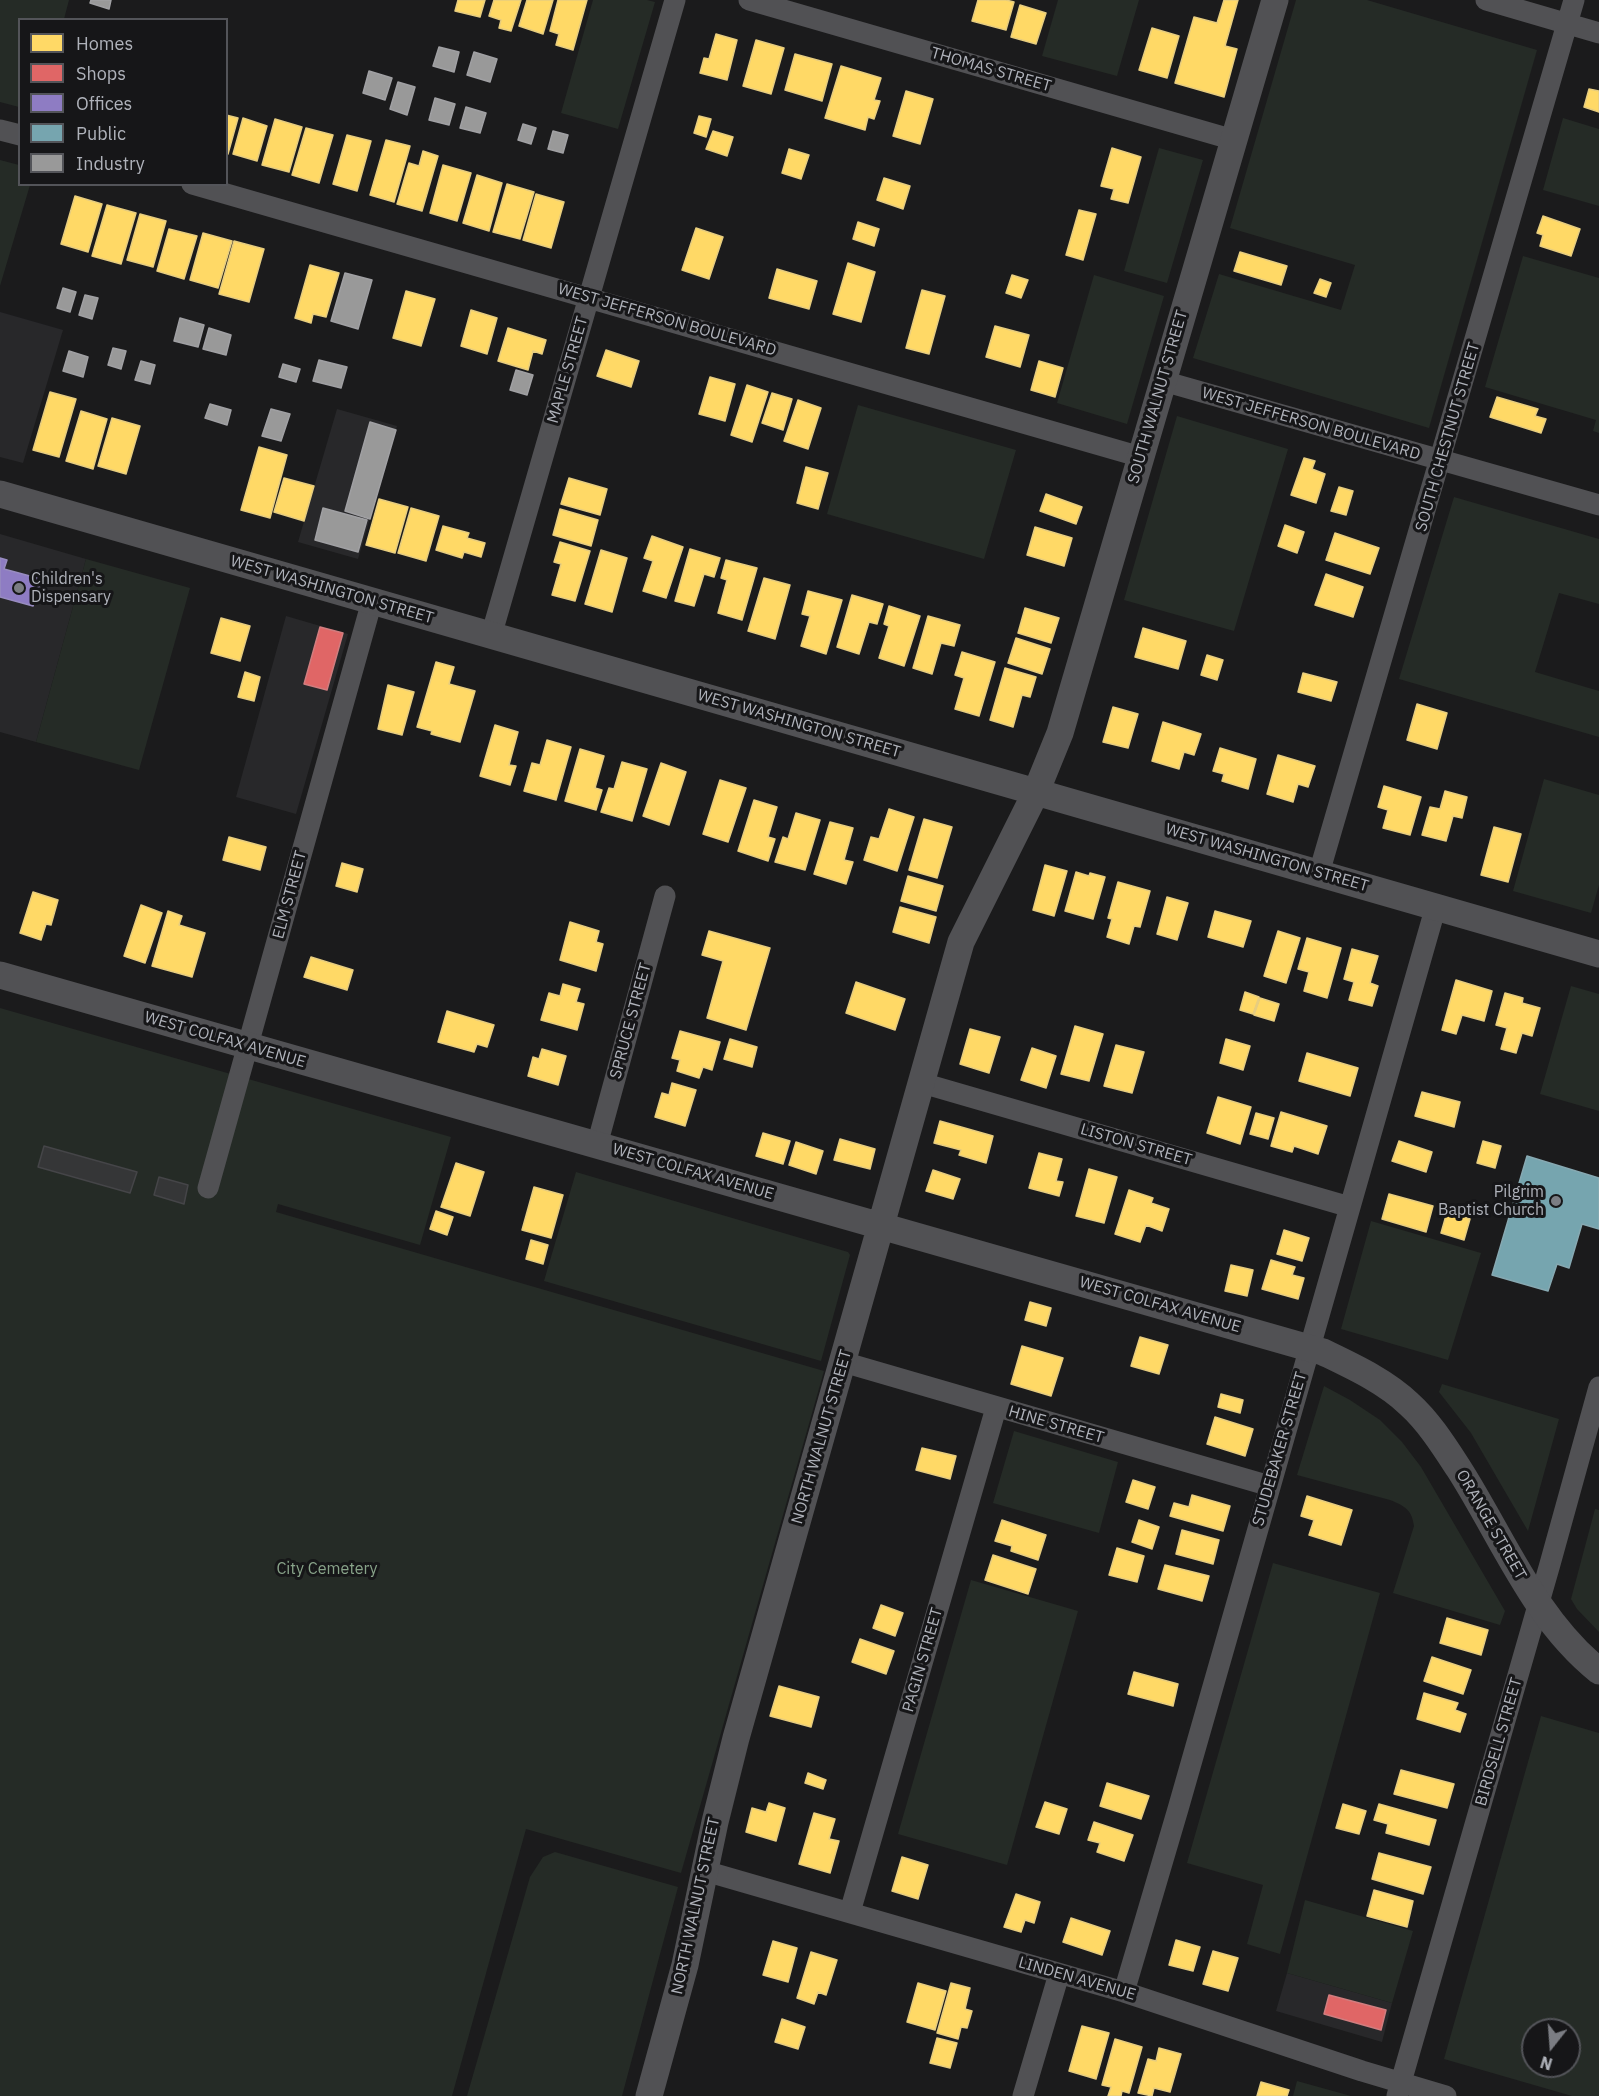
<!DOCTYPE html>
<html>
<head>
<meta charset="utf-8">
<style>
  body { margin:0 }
  #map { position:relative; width:1599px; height:2096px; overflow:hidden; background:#1b1b1c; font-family:"IBM Plex Sans",sans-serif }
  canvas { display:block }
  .legend { position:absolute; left:18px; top:18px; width:210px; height:168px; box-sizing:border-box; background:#161618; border:2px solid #535459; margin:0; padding:8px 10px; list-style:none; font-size:18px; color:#afb2ba }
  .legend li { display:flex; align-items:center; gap:12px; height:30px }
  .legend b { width:30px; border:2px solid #535459 }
  .north { position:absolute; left:1521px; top:2018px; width:60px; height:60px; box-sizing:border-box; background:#161618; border:2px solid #535459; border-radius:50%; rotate:197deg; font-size:16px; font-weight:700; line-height:24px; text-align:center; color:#afb2ba }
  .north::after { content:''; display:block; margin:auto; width:21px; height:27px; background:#7b7d83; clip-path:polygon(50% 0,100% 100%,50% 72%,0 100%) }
</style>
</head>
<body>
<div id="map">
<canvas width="1599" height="2096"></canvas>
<ul class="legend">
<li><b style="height:16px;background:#ffd966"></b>Homes</li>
<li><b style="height:16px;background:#e06666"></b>Shops</li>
<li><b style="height:16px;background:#8e7cc3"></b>Offices</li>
<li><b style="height:16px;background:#76a5af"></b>Public</li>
<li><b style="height:16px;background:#999"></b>Industry</li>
</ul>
<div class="north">N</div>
</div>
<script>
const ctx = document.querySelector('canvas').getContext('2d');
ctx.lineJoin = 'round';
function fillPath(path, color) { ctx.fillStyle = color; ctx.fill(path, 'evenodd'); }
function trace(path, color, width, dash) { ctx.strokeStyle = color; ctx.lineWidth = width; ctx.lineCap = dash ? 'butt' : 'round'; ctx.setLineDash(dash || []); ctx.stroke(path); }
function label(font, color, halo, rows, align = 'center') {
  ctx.font = font + ' "IBM Plex Sans",sans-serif'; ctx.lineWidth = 6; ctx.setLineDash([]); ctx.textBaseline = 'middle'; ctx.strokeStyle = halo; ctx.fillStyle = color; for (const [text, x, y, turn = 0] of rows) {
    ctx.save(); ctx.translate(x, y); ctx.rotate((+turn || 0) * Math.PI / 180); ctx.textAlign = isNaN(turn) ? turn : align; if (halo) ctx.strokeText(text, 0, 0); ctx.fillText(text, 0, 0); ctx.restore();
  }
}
const built = new Path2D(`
  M0,312L63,330L23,463L0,457Z
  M337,409L397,426L358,559L298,542Z
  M0,534L86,559L36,742L0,732Z
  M286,616L348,634L296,814L236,797Z
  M1287,1973L1392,2003L1382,2042L1276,2011Z`);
const green = new Path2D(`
  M0,0H69L64,19L20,20L19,107L0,102Z
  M593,0H647L655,2L618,129L561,113Z
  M1058,0H1139L1117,76L1042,56Z
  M1296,0H1367L1537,50L1429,428L1193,358L1219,274L1341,310L1355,265L1230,228Z
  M1563,118L1599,129V206L1543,190Z
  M1159,148L1203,160L1167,283L1124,271Z
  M0,160L19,165L20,184L30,185L0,286Z
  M1523,256L1599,278V433L1593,431L1596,420L1485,387Z
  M1094,275L1164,296L1127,424L1057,403Z
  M858,405L1016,450L984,559L827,514Z
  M1177,416L1288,449L1234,631L1124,600Z
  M1454,497L1599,539V604L1559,593L1535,672L1599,691V737L1399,679Z
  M86,559L190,588L139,770L36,742Z
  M1544,779L1599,795V885L1591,913L1513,891Z
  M1571,986L1599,994V1111L1540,1094Z
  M0,1008L451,1137L420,1245L278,1204L276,1212L824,1371L681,1873L526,1829L452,2096H0Z
  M576,1172L848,1252L850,1255L821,1361L544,1281Z
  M1371,1221L1481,1253L1448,1360L1341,1329Z
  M1442,1384L1559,1419L1528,1531L1471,1433L1439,1392Z
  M1324,1386L1350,1400L1380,1420L1402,1442L1421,1467L1505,1611L1500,1625L1393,1593L1414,1526C1412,1510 1405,1506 1390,1500L1297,1475Z
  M1014,1431L1118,1462L1099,1533L993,1503Z
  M1595,1509L1599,1510V1632L1577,1609L1571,1599Z
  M1273,1563L1380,1593L1280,1954L1247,1944L1263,1885L1187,1863Z
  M971,1580L1078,1611L1007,1865L898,1834Z
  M1541,1716L1599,1733V2096H1572L1444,2059ZM1533,2030H1569V2066H1533Z
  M555,1852L678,1887L622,2096H467L530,1877L543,1857Z
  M1305,1900L1413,1931L1392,2003L1287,1973Z
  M1297,2081L1351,2096H1293Z`);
const homes = new Path2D(`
  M458,0H485L480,17L455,11Z
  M494,0H521L511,31L499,28L501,20L489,16Z
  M527,0H553L543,34L519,26Z
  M558,0H587L573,50L556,45L559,34L550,31Z
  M978,0H1006L1014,2L1006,30L972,21Z
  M1224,0H1238L1225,46L1237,49L1224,97L1175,83L1194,17L1217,23Z
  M1020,5L1046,13L1036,44L1011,37Z
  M1152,28L1179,36L1167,78L1139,70Z
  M716,34L737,40L727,80L700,73L704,58L709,59Z
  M756,40L784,48L771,94L743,86Z
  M795,54L832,64L822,101L785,90Z
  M841,66L881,78L874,100L880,101L874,119L868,117L865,130L825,118Z
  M1589,89L1599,91V112L1584,107Z
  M906,91L933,99L920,144L893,136Z
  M226,115L238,118L228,154L226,153Z
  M699,116L711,119L706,137L694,133Z
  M243,118L267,126L257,161L233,154Z
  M275,119L302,127L289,172L262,165Z
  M306,128L333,135L319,183L292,175Z
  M713,131L733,137L727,156L706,149Z
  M347,135L371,141L357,191L333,184Z
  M386,140L410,146L394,202L370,195Z
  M1112,148L1141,157L1128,203L1111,199L1114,189L1101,186Z
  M789,149L809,155L801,179L782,173Z
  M423,151L438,156L422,211L397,204L409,163L419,166Z
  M443,165L471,173L457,221L430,213Z
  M477,175L502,183L489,231L463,223Z
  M884,178L910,186L903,209L877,200Z
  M507,184L534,192L520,239L493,232Z
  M536,194L564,202L551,248L523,240Z
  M75,196L102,204L88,252L61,244Z
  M107,205L136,213L121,264L92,256Z
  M1079,210L1096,214L1083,260L1066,255Z
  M140,214L166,221L153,267L127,260Z
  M1543,216L1580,229L1571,256L1540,246L1543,235L1537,233Z
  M858,222L879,229L874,246L853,239Z
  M696,228L723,237L709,279L682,270Z
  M169,229L197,236L184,279L157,271Z
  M203,233L232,241L218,288L190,280Z
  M234,241L264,249L249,302L219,294Z
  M1240,252L1287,266L1281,285L1234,271Z
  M848,263L875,272L861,322L833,314Z
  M310,265L339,273L326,317L313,314L311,323L295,318Z
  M777,269L817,281L809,309L769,298Z
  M1012,275L1028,280L1021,298L1006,293Z
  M1320,279L1331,283L1326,297L1314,293Z
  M922,290L945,296L929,354L906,348Z
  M406,291L435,299L421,346L393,338Z
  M471,310L497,318L487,354L461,346Z
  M995,326L1029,335L1020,367L986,357Z
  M508,328L546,340L542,354L533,351L528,370L498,361Z
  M606,350L639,361L631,387L597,376Z
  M1039,361L1063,368L1055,397L1031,390Z
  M710,377L735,384L725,421L699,414Z
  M747,385L768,392L752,442L731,435Z
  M50,392L76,399L59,457L33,450Z
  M772,393L792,399L783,430L762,423Z
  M1497,397L1538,409L1535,416L1546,419L1541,433L1490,417Z
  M798,400L821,408L808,449L784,441Z
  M81,411L107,419L93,469L66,461Z
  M112,418L140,426L126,474L98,466Z
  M259,447L287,455L270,518L241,510Z
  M1304,458L1315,461L1312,469L1325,474L1316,503L1291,495Z
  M806,467L828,473L818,509L797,503Z
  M284,478L314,486L304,521L274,512Z
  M569,478L607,489L600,515L561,504Z
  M1339,487L1353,491L1346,515L1331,511Z
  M1046,494L1082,507L1076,524L1040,511Z
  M379,499L408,507L395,553L366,545Z
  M411,508L439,516L426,561L398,553Z
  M560,509L598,520L591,546L553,535Z
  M1285,525L1304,532L1297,553L1278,546Z
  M443,526L469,533L467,538L485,543L481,557L464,552L462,558L436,550Z
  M1035,527L1072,538L1064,566L1027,555Z
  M1335,533L1379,548L1370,574L1326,560Z
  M652,536L683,547L666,598L643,591L653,561L644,558Z
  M560,542L590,551L575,601L552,595L561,564L554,562Z
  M690,549L720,558L714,577L704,574L694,606L675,601Z
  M601,550L627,558L612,612L585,604Z
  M726,560L757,568L742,620L718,613L727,580L721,578Z
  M1326,574L1363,587L1353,617L1315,605Z
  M764,578L790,585L775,639L748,631Z
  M808,591L842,600L826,654L801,646L810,616L802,614Z
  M852,595L883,604L877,624L869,622L859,654L837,647Z
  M889,606L920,616L904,666L879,658L889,626L884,624Z
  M1025,608L1059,618L1051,643L1018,633Z
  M928,616L960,625L954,646L941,643L932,674L913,668Z
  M221,618L250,626L240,661L211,653Z
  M1143,628L1186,641L1178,669L1135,657Z
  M1016,638L1050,649L1042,674L1008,663Z
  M962,652L995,662L979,716L955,709L964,678L955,675Z
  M1207,655L1223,660L1217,680L1201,675Z
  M436,662L454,667L449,684L475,691L460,742L431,734L432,731L417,727Z
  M1005,668L1036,677L1030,697L1022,695L1013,727L990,720Z
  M245,672L260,677L254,701L238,697Z
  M1303,673L1337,682L1331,701L1298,692Z
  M388,685L414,692L402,735L378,729Z
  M1417,704L1447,713L1437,749L1407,740Z
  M1113,707L1138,714L1128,748L1103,742Z
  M1163,722L1201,734L1194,755L1184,752L1179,769L1152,761Z
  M495,725L518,732L509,765L516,766L510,785L480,776Z
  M547,740L571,747L556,800L524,791L532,763L540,765Z
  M1220,748L1256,759L1248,789L1222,781L1224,774L1213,771Z
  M580,749L604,756L595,788L602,790L596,810L565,801Z
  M1278,755L1315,766L1308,787L1298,784L1293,802L1267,794Z
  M622,762L647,769L632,821L601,812L609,788L614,789Z
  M661,763L686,772L669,825L643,816Z
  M720,780L746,788L728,842L703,834Z
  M1384,786L1421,797L1410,835L1383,828L1388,810L1378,807Z
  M1445,791L1467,797L1462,818L1453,816L1446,841L1422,835L1430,807L1440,809Z
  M754,800L777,807L768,837L775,839L768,861L738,851Z
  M889,809L914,817L897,871L864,860L871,837L879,839Z
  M796,813L820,820L805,870L775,862L783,837L788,839Z
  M924,819L952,827L937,878L909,870Z
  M830,822L853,828L844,860L853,862L846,884L814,874Z
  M1494,827L1521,834L1508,882L1481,875Z
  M229,837L266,847L260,870L223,860Z
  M342,863L363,869L357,892L336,886Z
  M1045,865L1067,871L1054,916L1033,910Z
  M1076,872L1089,876L1090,873L1105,877L1093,919L1065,911Z
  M908,876L943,886L936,911L901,901Z
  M1118,882L1150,891L1140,927L1134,926L1129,944L1107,937L1112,919L1108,918Z
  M33,892L58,900L51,925L46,924L41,940L20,933Z
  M1167,897L1188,903L1177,940L1157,934Z
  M141,905L162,913L145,963L124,956Z
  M900,907L936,917L929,943L893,932Z
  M168,911L182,916L179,925L205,933L192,977L152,966Z
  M1215,911L1251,921L1243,947L1208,937Z
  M570,922L599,931L596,942L603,944L596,971L560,960Z
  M709,931L770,948L746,1030L707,1018L723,961L702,955Z
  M1278,931L1300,938L1286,983L1264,976Z
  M1307,938L1341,948L1327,998L1304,991L1309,972L1298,969Z
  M1352,949L1378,956L1370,983L1378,986L1372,1006L1349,1000L1354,982L1344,979Z
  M311,957L353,970L347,990L304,977Z
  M1456,980L1492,991L1484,1021L1462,1015L1456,1034L1442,1030Z
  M856,982L905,999L895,1030L846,1013Z
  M563,984L580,989L576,1002L584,1004L577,1030L541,1020L549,993L560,996Z
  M1245,992L1259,997L1253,1014L1240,1010Z
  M1505,993L1523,998L1522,1003L1540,1008L1532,1036L1522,1033L1516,1053L1501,1049L1507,1028L1496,1025Z
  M1260,998L1279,1004L1274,1021L1254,1015Z
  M447,1011L494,1025L487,1047L477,1044L474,1052L438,1042Z
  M1075,1026L1103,1034L1089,1081L1061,1074Z
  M970,1029L1000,1037L989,1073L960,1064Z
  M680,1031L720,1042L712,1070L703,1067L699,1078L677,1071L680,1060L672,1058Z
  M730,1039L757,1047L752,1067L724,1059Z
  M1226,1039L1250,1046L1243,1070L1220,1063Z
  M1116,1045L1144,1052L1132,1093L1104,1086Z
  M1032,1048L1056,1056L1046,1088L1021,1080Z
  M542,1049L566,1056L558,1085L528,1076L533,1057L539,1059Z
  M1307,1053L1358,1068L1350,1096L1299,1081Z
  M672,1083L696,1090L685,1126L655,1117L662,1093L669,1095Z
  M1422,1092L1460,1102L1454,1127L1415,1116Z
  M1218,1097L1251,1107L1240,1144L1207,1133Z
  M1281,1112L1327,1126L1318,1154L1294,1146L1292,1152L1271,1146Z
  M1256,1113L1274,1118L1268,1139L1250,1134Z
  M940,1121L993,1136L986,1163L959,1155L961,1150L934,1143Z
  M763,1133L790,1141L783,1164L756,1156Z
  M840,1139L875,1149L870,1169L834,1160Z
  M1399,1141L1432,1152L1426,1172L1392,1161Z
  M1483,1141L1501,1146L1495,1168L1477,1163Z
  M796,1142L823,1151L816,1174L789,1165Z
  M1039,1153L1062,1159L1056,1181L1063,1182L1059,1196L1029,1188Z
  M456,1163L484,1172L470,1216L441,1207Z
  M1089,1169L1117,1177L1104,1223L1076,1216Z
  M933,1170L960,1179L953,1199L926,1191Z
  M534,1187L563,1195L551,1238L522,1230Z
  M1129,1190L1153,1198L1151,1203L1169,1209L1162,1231L1146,1225L1140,1242L1115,1234Z
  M1389,1194L1433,1206L1426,1232L1382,1219Z
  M436,1211L453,1217L447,1235L430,1229Z
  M1447,1212L1470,1219L1464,1240L1441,1233Z
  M1284,1230L1309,1238L1302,1261L1277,1254Z
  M531,1240L548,1245L543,1264L526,1259Z
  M1271,1260L1295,1267L1292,1275L1304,1278L1298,1299L1262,1289Z
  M1231,1265L1253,1270L1247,1296L1225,1291Z
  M1030,1302L1051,1308L1046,1326L1025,1320Z
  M1140,1337L1168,1345L1159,1374L1131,1366Z
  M1022,1346L1063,1358L1051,1396L1011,1384Z
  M1221,1394L1243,1400L1240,1413L1218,1407Z
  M1215,1417L1253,1429L1245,1456L1207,1444Z
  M922,1448L956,1456L950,1479L916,1470Z
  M1133,1480L1155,1487L1148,1509L1126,1502Z
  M1192,1495L1230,1506L1223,1531L1170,1516L1174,1503L1189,1507Z
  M1307,1496L1352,1510L1341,1545L1309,1535L1314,1520L1301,1516Z
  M1002,1520L1046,1535L1038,1560L1011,1551L1012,1546L995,1541Z
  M1139,1520L1159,1527L1152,1549L1132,1542Z
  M1182,1530L1219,1540L1213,1564L1176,1554Z
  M1117,1548L1144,1556L1137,1582L1109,1575Z
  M993,1555L1036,1569L1028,1594L985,1580Z
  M1165,1565L1209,1576L1202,1601L1158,1589Z
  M881,1605L903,1613L895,1636L873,1628Z
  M1447,1618L1488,1630L1481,1655L1440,1643Z
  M860,1639L894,1651L886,1674L852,1662Z
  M1432,1657L1471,1670L1463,1694L1424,1681Z
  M1134,1672L1178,1684L1173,1706L1128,1694Z
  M779,1686L819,1697L811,1727L770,1716Z
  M1424,1693L1458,1703L1455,1710L1466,1714L1460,1732L1417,1719Z
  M1401,1770L1454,1784L1447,1808L1394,1794Z
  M808,1773L826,1780L823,1789L805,1783Z
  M1107,1783L1149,1796L1141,1819L1100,1806Z
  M1045,1802L1067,1809L1059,1834L1036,1827Z
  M769,1803L785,1808L776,1841L746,1832L752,1808L766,1812Z
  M1343,1804L1366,1811L1359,1834L1336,1828Z
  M1379,1804L1436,1820L1429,1845L1386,1833L1388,1824L1374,1820Z
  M814,1813L835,1819L829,1839L839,1841L830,1873L799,1864Z
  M1094,1822L1133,1835L1124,1861L1097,1852L1100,1843L1088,1840Z
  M1379,1853L1431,1867L1423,1894L1372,1879Z
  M902,1857L928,1865L918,1899L892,1891Z
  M1374,1890L1413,1901L1407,1927L1367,1916Z
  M1016,1894L1040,1902L1034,1923L1025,1920L1021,1932L1004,1927Z
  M1071,1918L1110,1931L1102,1955L1063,1942Z
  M1176,1940L1200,1947L1193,1971L1169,1965Z
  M773,1941L797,1948L788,1982L763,1975Z
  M1213,1951L1238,1958L1228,1991L1203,1984Z
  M811,1952L837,1960L826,1995L818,1992L814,2004L797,1998Z
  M918,1983L946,1991L935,2030L907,2022Z
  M951,1983L970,1988L965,2009L972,2011L967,2028L961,2027L958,2039L937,2033Z
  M782,2019L805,2027L798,2049L775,2042Z
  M1082,2026L1109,2033L1096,2079L1069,2071Z
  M937,2038L957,2043L950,2068L930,2063Z
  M1115,2039L1142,2047L1129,2093L1122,2091L1121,2096H1108L1111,2087L1102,2085Z
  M1159,2048L1181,2054L1170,2092L1154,2088L1152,2096L1138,2093L1148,2059L1156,2061Z
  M1261,2082L1289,2090L1287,2096H1257Z`);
const shops = new Path2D(`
  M320,627L343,633L327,690L304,684Z
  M1329,1995L1386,2010L1381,2030L1324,2014Z`);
const offices = new Path2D(`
  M0,558L7,560L4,569L41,579L33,606L0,597Z`);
const public = new Path2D(`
  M1527,1156L1599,1178V1229L1582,1224L1569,1268L1557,1264L1548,1291L1492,1275Z`);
const industry = new Path2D(`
  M91,0H111L109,9L90,3Z
  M439,47L459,52L454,72L433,66Z
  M474,52L497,59L490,82L467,75Z
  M369,71L392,78L385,100L363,93Z
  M398,82L415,87L407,115L390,109Z
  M435,98L455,104L449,125L429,120Z
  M466,107L486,113L480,133L460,128Z
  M523,124L536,128L531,144L518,140Z
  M553,131L568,135L563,153L548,149Z
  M345,273L372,280L358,329L331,321Z
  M63,288L76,292L70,312L57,308Z
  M85,295L98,298L92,319L79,315Z
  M180,318L204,325L198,347L174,341Z
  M209,328L231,335L226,355L203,349Z
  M113,348L126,351L121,369L108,365Z
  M69,351L88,357L83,377L63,371Z
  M319,360L347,367L341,388L313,381Z
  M141,361L155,365L150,384L135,380Z
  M283,364L300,369L296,382L279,377Z
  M516,370L533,375L527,395L510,390Z
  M210,404L231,410L227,425L205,418Z
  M271,409L290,414L281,441L262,436Z
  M370,422L396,430L370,519L345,511Z
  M323,508L367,520L358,552L315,540Z`);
const building = new Path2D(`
  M44,1146L137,1172L130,1193L38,1167Z
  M159,1177L188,1185L184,1204L154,1195Z`);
const minor = new Path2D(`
  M749,0L1234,140
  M1486,0L1599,33
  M0,130L20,135
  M192,184L1141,457
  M1163,381L1599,505
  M491,636L675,0
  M1319,873L1574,0
  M922,1083L1350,1207
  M597,1145L665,896
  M208,1188L372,601
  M843,1362L1270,1486
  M705,1871L1124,1992L1362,2071L1446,2096
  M850,1912L996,1408
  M1124,1992L1178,1809L1436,906
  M1023,2096L1059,1974
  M1397,2096L1550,1564L1599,1387`);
const tertiary = new Path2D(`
  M0,494L1599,954
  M0,975L1323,1352C1352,1366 1385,1381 1409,1404C1429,1422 1444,1446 1459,1469C1503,1538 1534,1619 1599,1671
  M649,2096L685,1965L715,1822L736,1738L961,942L1036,792L1060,733L1275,0`);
const markers = [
  [19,588,6,"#7b7d83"],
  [1556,1201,6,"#7b7d83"]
];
const streetNames = [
  ["THOMAS STREET",991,70,16],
  ["WEST JEFFERSON BOULEVARD",667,320,16],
  ["MAPLE STREET",568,370,-74],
  ["SOUTH WALNUT STREET",1158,397,-74],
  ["WEST JEFFERSON BOULEVARD",1311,424,16],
  ["SOUTH CHESTNUT STREET",1448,437,-74],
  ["WEST WASHINGTON STREET",332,590,16],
  ["WEST WASHINGTON STREET",799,724,16],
  ["WEST WASHINGTON STREET",1267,858,16],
  ["ELM STREET",290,895,-75],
  ["SPRUCE STREET",631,1021,-75],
  ["WEST COLFAX AVENUE",225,1040,16],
  ["LISTON STREET",1136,1145,16],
  ["WEST COLFAX AVENUE",693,1172,16],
  ["WEST COLFAX AVENUE",1160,1305,16],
  ["HINE STREET",1056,1425,16],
  ["NORTH WALNUT STREET",822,1437,-74],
  ["STUDEBAKER STREET",1280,1449,-74],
  ["ORANGE STREET",1491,1525,60],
  ["PAGIN STREET",923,1660,-74],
  ["BIRDSELL STREET",1499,1742,-74],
  ["NORTH WALNUT STREET",696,1906,-78],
  ["LINDEN AVENUE",1077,1979,16]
];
const poiNames = [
  ["Children's",31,579],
  ["Dispensary",31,597],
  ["Pilgrim",1544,1192,"right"],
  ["Baptist Church",1544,1210,"right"]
];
const parkNames = [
  ["City Cemetery",327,1569]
];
fillPath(built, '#28282a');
fillPath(green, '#252b26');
fillPath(homes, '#ffd966');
trace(homes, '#e7cd7f', 1.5);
fillPath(shops, '#e06666');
trace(shops, '#d17d7f', 1.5);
fillPath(offices, '#8e7cc3');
trace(offices, '#988cc0', 1.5);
fillPath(public, '#76a5af');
trace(public, '#87a9b2', 1.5);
fillPath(industry, '#999');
trace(industry, '#a0a0a3', 1.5);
fillPath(building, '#353637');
trace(building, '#454548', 1.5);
trace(minor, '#515154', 21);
trace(tertiary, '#515154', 27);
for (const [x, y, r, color] of markers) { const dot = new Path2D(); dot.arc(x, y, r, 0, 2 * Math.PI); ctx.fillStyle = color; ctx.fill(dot); trace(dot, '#161618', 2); }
label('16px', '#afb2ba', '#161618', streetNames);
label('16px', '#afb2ba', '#161618', poiNames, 'left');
label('16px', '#88a389', '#161618', parkNames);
</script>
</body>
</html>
